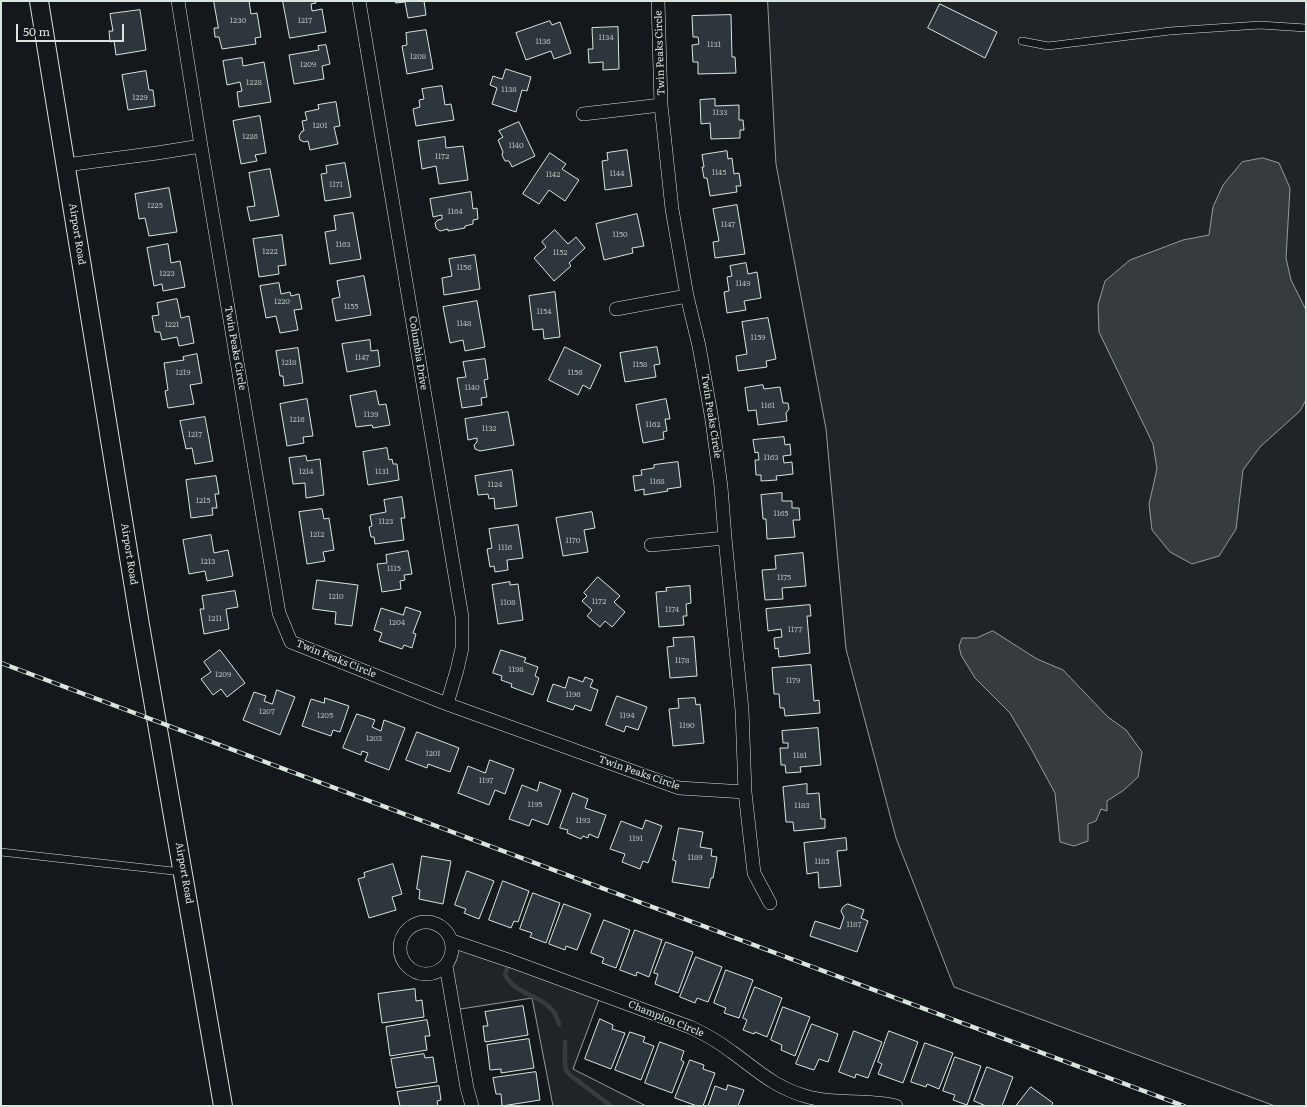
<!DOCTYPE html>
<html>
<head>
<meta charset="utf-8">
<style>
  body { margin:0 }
  #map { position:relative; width:1307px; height:1107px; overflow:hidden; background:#14181c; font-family:Literata,serif }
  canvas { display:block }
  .frame { position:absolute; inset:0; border:2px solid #d8e6dc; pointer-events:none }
  .scale { position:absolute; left:16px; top:24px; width:108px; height:18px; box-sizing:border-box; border:2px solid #d8e6dc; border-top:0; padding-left:5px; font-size:12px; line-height:14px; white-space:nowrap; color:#d8e6dc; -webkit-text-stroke:3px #14181c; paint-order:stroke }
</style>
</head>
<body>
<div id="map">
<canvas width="1307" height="1107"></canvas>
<div class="frame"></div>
<div class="scale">50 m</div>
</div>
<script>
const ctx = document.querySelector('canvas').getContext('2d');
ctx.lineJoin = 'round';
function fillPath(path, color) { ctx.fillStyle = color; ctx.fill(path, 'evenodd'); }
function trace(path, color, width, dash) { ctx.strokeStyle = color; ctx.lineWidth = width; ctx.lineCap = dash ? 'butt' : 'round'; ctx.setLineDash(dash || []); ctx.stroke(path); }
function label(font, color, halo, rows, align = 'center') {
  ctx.font = font + ' Literata,serif'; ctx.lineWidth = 3; ctx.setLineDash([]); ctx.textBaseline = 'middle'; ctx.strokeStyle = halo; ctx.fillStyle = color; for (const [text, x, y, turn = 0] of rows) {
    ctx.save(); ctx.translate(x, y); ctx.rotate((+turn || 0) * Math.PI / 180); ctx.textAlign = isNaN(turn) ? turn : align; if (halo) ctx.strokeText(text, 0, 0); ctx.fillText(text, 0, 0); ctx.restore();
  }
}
const green = new Path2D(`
  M768,1H1306V1106H1275L954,987L896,838L846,649L826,429L776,164Z
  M453,946L601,994L573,1069L646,1106H553L532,998L454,1010L448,963L452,955Z`);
const water = new Path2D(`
  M1263,158L1279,163L1290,188L1286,258L1291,280L1306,310V400L1300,411L1260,447L1243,470L1236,529L1219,556L1192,564L1170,552L1152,530L1149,504L1157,469L1153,444L1099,332L1098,305L1105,281L1130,260L1183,240L1209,235L1213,207L1223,185L1242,162Z
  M993,631L1037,659L1063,670L1108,717L1126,730L1142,752L1138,777L1124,790L1107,801V811L1101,809L1096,821L1088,824V841L1074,846L1060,842L1055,793L1030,747L1010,713L975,678L961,655L959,646L962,638H976Z`);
const stream = new Path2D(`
  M510,962L505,974C513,994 542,995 554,1012C556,1016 558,1020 559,1024
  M565,1042V1063L566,1070L570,1075L611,1106`);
const building = new Path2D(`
  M214,1H249L251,14L257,13L261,37L255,38L256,44L222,49L219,37H215L214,28H218Z
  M283,1H315L316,3L311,4L312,11L322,9L326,32L290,38Z
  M396,1H424L426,15L408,18L405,2L396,3Z
  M940,4L997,32L985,58L928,28Z
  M140,10L146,50L116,55L114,41L110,42L109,31H113L110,14Z
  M731,15L732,57H735L736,73L698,74V62H693L692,45L699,44L698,37H693L692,16Z
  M550,21L552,25L560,22L571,53L554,59L551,51L526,60L516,33Z
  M618,27L619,69L603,70V62L589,63L588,49H593L592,28Z
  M426,30L433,69L407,74L402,46L407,45L406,33Z
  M326,45L330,64L322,66L324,79L294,84L289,55L319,50L318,46Z
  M242,58L243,66L264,62L271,102L239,107L237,92L242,91L240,82L227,85L223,61Z
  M506,69L531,77L527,91L522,90L516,112L492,104L497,88L490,85L493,76L502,79Z
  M146,71L149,90H153L155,106L128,110L122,75Z
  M442,86L445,105L451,104L454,120L416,126L413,109L420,107L419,100L424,99L422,89Z
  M715,99V106L739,105V120H743L744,130H740V138L711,139L710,123L701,124L700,100Z
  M336,102L340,126L334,127L338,144L310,150L308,141L304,142L300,140L299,136L302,131H304L302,121L307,120L305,112L319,109L318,105Z
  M260,116L266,153L255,155L257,161L241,164L233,121Z
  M519,122L535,156L512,167L509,161H505L502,155L503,152L498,140L503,137L499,131Z
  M445,137L446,148L463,146L468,180L439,184L436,166L422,169L418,141Z
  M627,150L632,186L605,190L602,161L608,160L607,153Z
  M727,151L728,159L732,158L734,174L739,173L741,186H736L737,192L710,196L707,178H704L702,167H704L702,155Z
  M550,153L566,164L562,169L579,180L565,201L549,190L539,204L523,194Z
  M345,163L351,197L325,201L321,174L327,173L326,166Z
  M270,169L279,216L250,221L247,207L255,206L249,173Z
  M169,188L177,232L149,236L145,218L139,219L135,194Z
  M471,192L473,209L477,208L478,219L473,220V224L465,226V228L448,231V229L440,231L436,228L435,223L438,220L442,219V215L433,217L430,199Z
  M737,205L745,254L715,258L713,242L719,241L713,209Z
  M353,213L361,259L330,264L325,232L336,230L334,216Z
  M637,214L644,246L632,248L633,253L604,260L596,224Z
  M555,230L568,244L576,237L585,248L569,263L571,266L554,281L534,258L546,247L542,242Z
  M282,235L286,265L278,266L279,274L259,277L253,239Z
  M168,244L171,263L180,261L185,287L163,291L162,284L154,286L147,248Z
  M475,255L480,289L444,295L442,278L452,276L449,259Z
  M746,263L748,274L757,272L761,298L744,301L746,310L727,313L724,292L729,291L727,277L732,276L730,266Z
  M364,276L371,315L336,321L332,299L340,297L337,281Z
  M279,283L281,294L290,292L291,296L299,294L302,309L294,310L298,330L280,333L276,316L266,318L260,286Z
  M555,292L560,337L544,339L543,329L533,330L529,296Z
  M177,299L181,318L189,316L194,343L179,346L177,337L162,340L160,332H155L152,316L159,315L157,303Z
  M477,301L485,347L465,351L463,340L450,343L443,307Z
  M768,318L776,359L766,361L767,367L738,371L736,356L747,354L742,322Z
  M370,340L371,351L378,350L380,366L347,372L342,344Z
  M565,347L601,365L590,389L583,385L578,395L549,380Z
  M657,347L660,364L654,365L656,377L625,382L620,353Z
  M298,348L303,383L284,386L283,376H280L276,351Z
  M197,354L202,383L190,385L194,404L168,408L165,391L168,390L164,363L184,360L183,357Z
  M485,359L488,379L484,380L487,397L481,398L482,405L462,408L457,378L466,377L463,362Z
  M763,385L764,389L780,387L783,403H788L789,409L786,413L787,421L758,425L756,410L748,411L745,388Z
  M376,391L379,405L386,404L390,425L373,428L372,425L356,427L350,396Z
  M307,399L313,436L303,437L304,443L287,446L280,404Z
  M666,399L670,419H665L667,431L663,432L664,439L643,443L636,405Z
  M508,412L514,445L480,451L475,449L474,445L477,442V438L468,440L465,419Z
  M205,417L213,461L195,464L192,448L186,449L180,421Z
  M784,437L785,445L790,444L791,455L783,456L784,463L792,462L793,474L776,476L777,480L761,481V475H756L755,460H759L758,452L755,453L753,440Z
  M387,448L389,460L392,459L393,464H397L399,480L368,485L363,452Z
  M306,456L307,461L320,459L324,495L306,498L305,483L293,484L289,458Z
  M678,462L681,487L667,489L668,491L644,495V489L635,491L633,476L642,475L641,470L654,468V465Z
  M512,470L517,506L495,509L494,498L489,499L488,494L478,495L475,476Z
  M216,476L219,494H215L217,508H212L213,515L191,518L186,480Z
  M782,493V501H792V508H799L800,520H793L795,537L767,539L766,519H763L761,495Z
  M402,497L405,518H401L404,540L375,544L374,537H371L369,527L372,526L370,515L386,512L384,500Z
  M322,509L324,519L329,518L334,550L323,552L325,561L307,564L299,512Z
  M592,512L595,528L584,530L588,552L563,556L556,518Z
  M518,525L523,558L507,560L508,570L495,572L494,566L490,567L487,549L492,548L489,529Z
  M211,535L214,553L228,550L233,576L207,581L205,571L189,574L183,540Z
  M408,551L412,574L404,575L405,580L400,581L401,589L382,592L377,564L387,563L386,555Z
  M803,553L806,586L782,588L783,599L765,600L762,570L776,569L775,556Z
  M598,577L620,596L614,602L625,612L612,627L605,621L600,627L587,616L592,610L582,601L587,596L584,593Z
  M317,580L358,585L352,626L335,624L336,612L313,609Z
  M510,582V585L518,584L523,620L498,624L492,585Z
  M690,586L691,603L686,604L687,616H683L684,625L659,627L656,592L667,591L666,588Z
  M235,591L238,607L226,609L229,629L204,634L200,609H204L202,596Z
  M810,605L811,616H807L810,653L779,657L778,648L775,649L774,638L782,637L781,629L768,631L766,609Z
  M406,607L421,612L413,633L416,634L412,648L404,645L402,649L379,641L382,633L374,630L381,608L403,615Z
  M694,637L697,676L670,678L667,647L674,646L673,638Z
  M220,650L245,683L227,697L221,689L213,695L201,679L211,672L204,662Z
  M501,650L526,658L524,662L538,667L535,676L539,678L533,695L511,687L512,684L501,680L502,676L493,673Z
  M811,665L814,701L819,700L820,713L785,716L784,708H780L779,694H774L772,668Z
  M569,677L583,682L585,677L593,680L590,687L598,690L591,711L575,705L573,710L547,701L553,684L565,688Z
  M277,690L295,697L280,735L243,720L254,692L266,696L264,701L272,704Z
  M617,696L647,707L638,730L626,726L624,732L606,725Z
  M325,698L349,706L340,732L333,730L331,736L302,726L311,699L324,703Z
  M695,698L696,705L700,704L704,743L673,746L669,709L679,708L678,699Z
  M357,714L375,720L372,727L381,731L384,720L405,728L389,770L365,761L368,753L362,751L361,755L343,748Z
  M818,728L821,765L800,767L801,772L786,773L785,765H781L780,748H788V743H783L782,731Z
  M417,732L459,748L450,772L428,764L427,768L406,760Z
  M490,760L514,769L505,794L495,790L489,805L458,793L468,766L485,773Z
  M540,782L561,790L548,825L532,819L529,826L509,819L522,785L537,791Z
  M807,784V794L819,793L821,819H825V828L794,831L793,822H786L783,787Z
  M573,793L588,799L585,808L606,815L598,838L589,834L588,838L583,836L581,839L567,833L568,830L560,828Z
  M646,820L662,826L648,863L643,861L640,869L622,862L625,854L610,849L621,821L642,829Z
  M679,828L703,832L700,847L712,849L711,856L717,857L713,878H711L709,888L672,882L676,861L673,860Z
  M846,838L847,850L837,851L841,886L819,888L818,872L807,874L804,843Z
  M422,856L451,861L443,904L419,899L420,890L417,889Z
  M393,864L402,894L392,897L396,910L369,918L358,879L365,877L364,873Z
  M467,871L494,881L479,919L464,913L466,909L455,905Z
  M503,881L529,891L518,922L514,921L511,928L489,920Z
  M533,893L560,903L546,943L530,937L532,933L520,929Z
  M564,904L591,914L577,950L566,946L565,950L549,944Z
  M848,904L864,910L861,918L868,921L857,952L810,936L815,921L840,929L844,917L841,911L843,907Z
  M604,920L630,930L616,968L602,963L604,958L591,953Z
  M635,930L662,940L649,977L637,972L636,976L620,970Z
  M666,942L693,952L678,993L655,984L658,974L654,973Z
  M696,957L722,967L708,1002L697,998L695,1003L680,997Z
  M726,970L753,980L739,1018L724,1013L726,1008L714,1003Z
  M755,987L782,998L767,1037L755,1032L754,1034L743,1030L747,1020L743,1018Z
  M415,989L416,1001L422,1000L424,1017L382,1023L378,994Z
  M523,1006L528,1035L485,1042L483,1026H488L485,1012Z
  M783,1007L810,1017L795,1056L781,1050L782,1045L771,1040Z
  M600,1019L613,1025L612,1029L625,1033L611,1069L585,1059Z
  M427,1020L430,1036H425L427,1050L390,1056L386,1027Z
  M812,1024L838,1034L828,1062L819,1059L814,1070L796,1064Z
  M854,1031L882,1042L868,1078L856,1074L855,1078L839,1072Z
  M889,1031L918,1042L903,1083L878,1074L882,1064L878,1062Z
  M630,1032L645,1037L643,1042L654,1046L641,1080L615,1070Z
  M529,1039L534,1068L501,1073V1069L490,1070L487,1045Z
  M660,1042L684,1051L681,1060L684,1062L672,1093L645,1083Z
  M925,1043L953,1053L939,1089L927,1084L926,1087L911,1082Z
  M424,1054L425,1058L433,1057L437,1082L396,1088L391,1059Z
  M955,1057L981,1066L967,1105L953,1100L955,1095L943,1091Z
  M690,1060L704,1065L703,1069L715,1073L703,1106H697L675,1098Z
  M987,1067L1013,1077L1002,1106H986L974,1101Z
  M536,1072L540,1100L502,1106L501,1094H496L493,1078Z
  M728,1085L744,1090L738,1106H708L715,1086L726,1090Z
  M439,1086L441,1100L437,1101L438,1106H400L397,1092Z
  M1031,1087L1053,1103L1051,1106H1016Z`);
const service = new Path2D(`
  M1022,41L1048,46L1170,31L1260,25L1306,28
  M1,852L182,872`);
const minor = new Path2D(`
  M178,1L201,146L279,613L291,642L447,704L679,788L745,792
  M359,1L462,617V648L457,670L447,704
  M658,1L661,105L672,209L687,296L699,346L712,420L721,487L725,538L742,710L745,792L754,873L770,903
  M583,114L661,105
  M66,165L157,153L201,146
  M616,309L687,296
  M651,545L725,538
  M400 948a26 26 0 1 1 52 0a26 26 0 1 1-52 0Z
  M452,941L511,961L690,1027C705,1034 719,1042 732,1052C757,1070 774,1087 805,1096C834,1105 866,1099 896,1106
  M446,966L467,1088L472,1106`);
const secondary = new Path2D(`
  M39,1L140,625L223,1106`);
const rail = new Path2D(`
  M1,663L1184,1106`);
const numberNames = [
  ["1230",238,21],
  ["1217",305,21],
  ["1134",606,38],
  ["1136",543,42],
  ["1131",714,45],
  ["1208",418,57],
  ["1209",308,65],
  ["1228",254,83],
  ["1138",509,90],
  ["1229",140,98],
  ["1133",720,113],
  ["1201",320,126],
  ["1226",250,137],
  ["1140",516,146],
  ["1172",442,157],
  ["1145",719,173],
  ["1144",617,174],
  ["1142",553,175],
  ["1171",336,185],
  ["1225",155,206],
  ["1164",455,212],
  ["1147",728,225],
  ["1150",620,235],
  ["1163",343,245],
  ["1222",270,252],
  ["1152",560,253],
  ["1156",464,268],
  ["1223",167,274],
  ["1149",743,284],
  ["1220",282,302],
  ["1155",351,307],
  ["1154",544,312],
  ["1148",464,324],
  ["1221",172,325],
  ["1159",758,338],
  ["1147",362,358],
  ["1218",289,363],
  ["1158",640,365],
  ["1219",183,373],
  ["1156",575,373],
  ["1140",472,388],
  ["1161",768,406],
  ["1139",371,415],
  ["1216",297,420],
  ["1162",653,425],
  ["1132",489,429],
  ["1217",195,435],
  ["1163",771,458],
  ["1214",306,472],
  ["1131",382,472],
  ["1168",657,482],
  ["1124",495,485],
  ["1215",203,501],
  ["1165",781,514],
  ["1123",386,522],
  ["1212",317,535],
  ["1170",573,541],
  ["1116",505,548],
  ["1213",208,562],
  ["1115",394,569],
  ["1175",784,578],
  ["1210",336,597],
  ["1172",599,602],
  ["1108",508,603],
  ["1174",672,610],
  ["1211",215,619],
  ["1204",397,623],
  ["1177",795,630],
  ["1178",682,661],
  ["1198",516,670],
  ["1209",223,675],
  ["1179",793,681],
  ["1196",573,695],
  ["1207",267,712],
  ["1205",325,716],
  ["1194",627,716],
  ["1190",687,726],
  ["1203",374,739],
  ["1201",433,754],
  ["1181",800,756],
  ["1197",486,781],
  ["1195",535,805],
  ["1183",802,806],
  ["1193",583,821],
  ["1191",636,839],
  ["1189",695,858],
  ["1185",822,862],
  ["1187",854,925]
];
const streetNames = [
  ["Twin Peaks Circle",660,53,-92],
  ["Airport Road",77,234,81],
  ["Twin Peaks Circle",235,348,80],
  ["Columbia Drive",418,353,81],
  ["Twin Peaks Circle",711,416,81],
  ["Airport Road",129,554,81],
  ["Twin Peaks Circle",336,659,22],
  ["Twin Peaks Circle",639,773,19],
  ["Airport Road",184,873,80],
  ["Champion Circle",666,1019,22]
];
fillPath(green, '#202428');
trace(green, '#939e99', 1);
fillPath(water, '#363b3e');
trace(water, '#939e99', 1);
trace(stream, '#363b3e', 4.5);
fillPath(building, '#2c363c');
trace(building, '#d8e6dc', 1);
trace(service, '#d8e6dc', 8);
trace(minor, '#d8e6dc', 14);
trace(secondary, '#d8e6dc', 20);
trace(service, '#14181c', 7);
trace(minor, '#14181c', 13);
trace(secondary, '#14181c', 18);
trace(rail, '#d8e6dc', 4.5);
trace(rail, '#14181c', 3, [9]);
label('8px', '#adbab4', null, numberNames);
label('10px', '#d8e6dc', '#14181c', streetNames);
</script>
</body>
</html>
